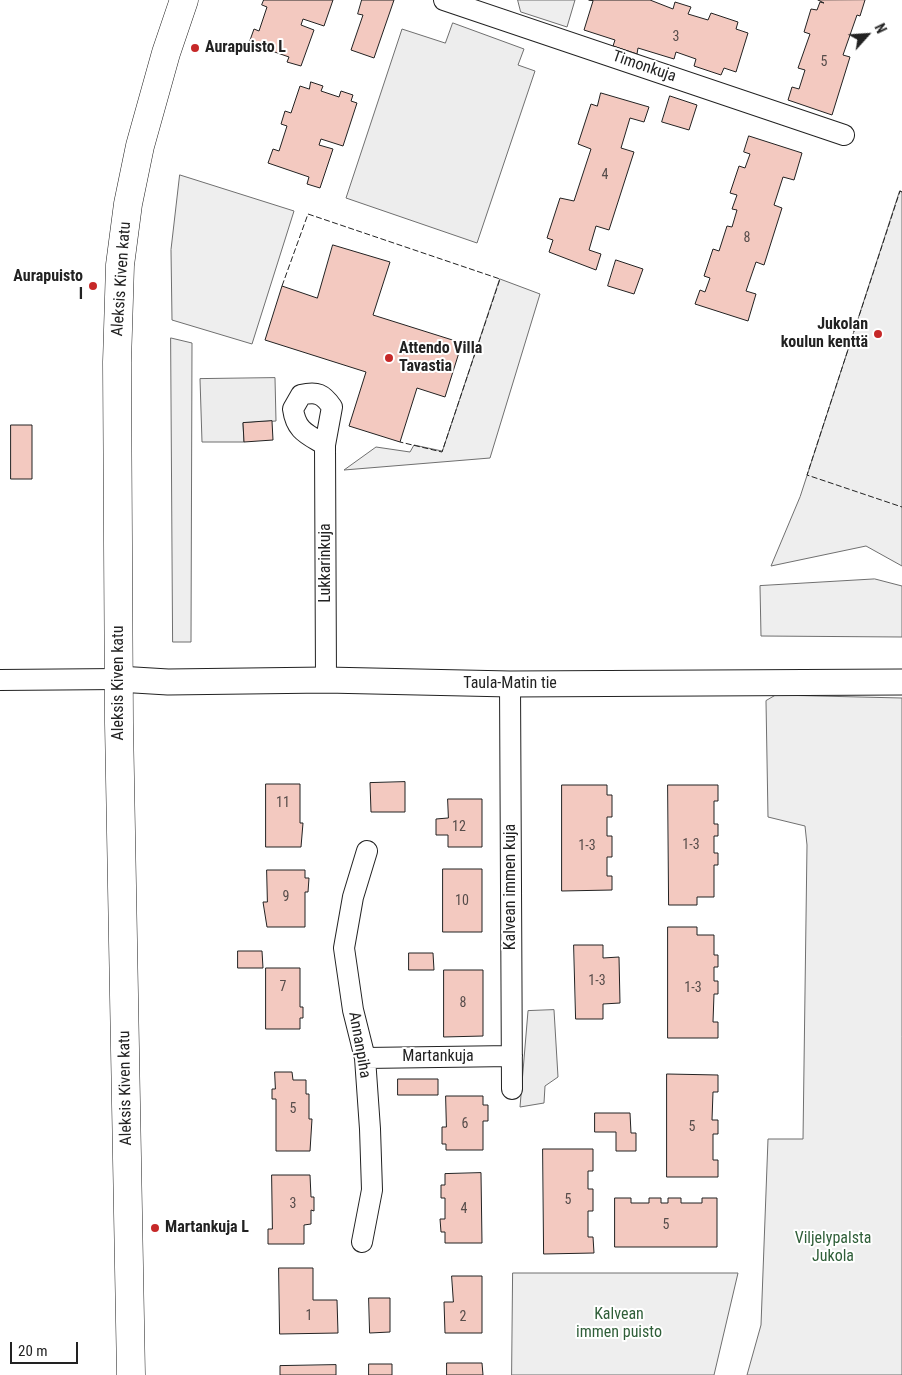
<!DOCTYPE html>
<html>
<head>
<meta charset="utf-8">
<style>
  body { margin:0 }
  #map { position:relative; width:902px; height:1375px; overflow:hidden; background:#fff; font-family:"Roboto Condensed",sans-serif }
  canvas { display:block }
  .north { position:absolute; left:842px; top:10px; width:50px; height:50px; -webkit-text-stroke:4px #fff; paint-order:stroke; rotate:64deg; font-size:14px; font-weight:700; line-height:20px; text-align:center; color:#222 }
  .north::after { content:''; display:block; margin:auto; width:18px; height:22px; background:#222; clip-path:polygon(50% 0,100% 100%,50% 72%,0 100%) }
  .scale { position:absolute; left:10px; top:1342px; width:68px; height:22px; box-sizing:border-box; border:2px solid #222; border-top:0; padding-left:6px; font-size:15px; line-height:18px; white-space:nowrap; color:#222; -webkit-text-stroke:4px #fff; paint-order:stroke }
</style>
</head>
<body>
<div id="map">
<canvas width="902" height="1375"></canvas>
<div class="north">N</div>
<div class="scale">20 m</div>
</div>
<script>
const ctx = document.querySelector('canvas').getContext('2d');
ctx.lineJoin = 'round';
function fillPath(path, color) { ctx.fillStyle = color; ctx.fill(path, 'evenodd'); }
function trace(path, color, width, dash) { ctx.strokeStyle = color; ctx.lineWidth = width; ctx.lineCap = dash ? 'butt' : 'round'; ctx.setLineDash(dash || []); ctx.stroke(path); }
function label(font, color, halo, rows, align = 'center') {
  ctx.font = font + ' "Roboto Condensed",sans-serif'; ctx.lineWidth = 4; ctx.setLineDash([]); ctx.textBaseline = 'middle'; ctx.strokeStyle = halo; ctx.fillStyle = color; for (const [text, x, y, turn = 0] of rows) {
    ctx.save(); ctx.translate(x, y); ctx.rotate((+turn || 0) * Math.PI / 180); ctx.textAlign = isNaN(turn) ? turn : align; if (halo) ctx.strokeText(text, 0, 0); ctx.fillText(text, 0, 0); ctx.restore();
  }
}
const green = new Path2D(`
  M518,0H575L567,27L521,12Z
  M180,175L294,211L252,344L172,320L171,250Z
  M900,191L902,192V566L866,546L771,566L800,497Z
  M500,279L540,294L490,458L344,470L376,447L410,452L414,445L442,451Z
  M171,338L192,343L191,642H173Z
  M875,579L902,586V637L761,636L760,586Z
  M776,695L902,698V1375H747L761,1325L768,1139H803L807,845L805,826L768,817L766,701Z
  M513,1273H738L714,1375H512Z`);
const parking = new Path2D(`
  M453,23L524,49L518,65L535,71L477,243L346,198L402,29L445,43Z
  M275,378L276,421L243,423L244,442H202L200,379Z
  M554,1010L558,1077L545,1086L544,1103L520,1107L528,1011Z`);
const building = new Path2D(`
  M264,0H333L324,26L303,19L301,25L314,30L301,66L287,62L289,57L249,43L254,29L259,31L267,7L262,5Z
  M362,0H394L374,58L351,50L363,15L358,14Z
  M589,0H650L673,9L675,2L691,7L688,14L708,20L711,13L738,22L736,29L748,33L736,72L724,68L721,75L694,66L696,59L676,52L674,59L638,48L637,54L613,46L615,40L584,30L593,1Z
  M865,0L860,16L857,15L843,55L850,57L832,115L788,100L792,87L799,89L805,70L798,68L810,34L804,32L811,9L817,10L820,2L824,3L818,0Z
  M311,82L323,86L321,91L339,97L341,91L353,95L351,101L357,103L343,146L321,139L319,145L333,149L320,188L307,184L309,177L268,163L273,149L279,151L287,126L281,124L285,111L291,113L300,86L309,89Z
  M601,93L649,107L644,122L630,118L621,148L634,152L609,230L596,226L589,250L601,254L596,270L549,252L553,240L547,238L560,198L574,201L591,149L578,144L591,104L597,106Z
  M670,96L697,105L689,130L662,122Z
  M749,136L802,153L794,180L783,177L774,205L782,208L764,265L756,262L746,291L756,294L748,321L695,304L700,290L705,292L710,278L704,276L713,249L719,251L727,226L732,227L737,210L732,209L737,195L730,193L739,166L745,168L750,154L744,152Z
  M333,245L390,262L373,315L462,343L445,397L417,388L400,442L349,426L366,372L265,340L282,286L317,298Z
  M616,260L643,269L634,294L608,286Z
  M272,421L273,440L244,442L243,423Z
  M11,425H32V479H11Z
  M405,782V812H371L370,783Z
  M266,784H300V823H303L301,847H266Z
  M562,785H607V795H612V817H607V836H612V857H607V876H612V890L562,891Z
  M668,785H718V801H714V824H718V836H714V853H718V865H714V897H697V905H669Z
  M448,799H482V847H448V835H436V819L448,818Z
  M443,869H482V932H443Z
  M267,870H305V878H309L308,892H305V927H267L263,902H267Z
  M668,927H697V935H714V955H718V967H714V981H718V994H714L713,1022H718V1038H668Z
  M574,945H603V958L619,957L620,1003L603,1004V1019H576Z
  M238,951H262L263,968H238Z
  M409,953H433L434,970H409Z
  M266,968H300V1007H303V1018H300V1029H266Z
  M444,970H483V1036L444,1037Z
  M275,1072H292L293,1080H306V1094H309V1119H312L310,1151H276V1099H272V1089H275Z
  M667,1074L718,1075V1092H713L712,1120H718V1134H713V1160H718V1177H667Z
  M398,1079H438V1095H398Z
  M446,1096H483V1105H488V1121H483V1150H446V1144H442V1127H446Z
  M595,1113H630L631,1133H636V1151H616V1132H595Z
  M543,1149H593V1171H588V1189H593V1211H588V1237H593L594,1253L544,1254Z
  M481,1173L482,1243H445V1232H441L440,1219H445V1198H441V1185H445V1174Z
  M272,1175H310L311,1197H314V1211L311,1210V1224L304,1225V1244H268V1229H272Z
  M615,1198H631V1203H649V1198H661V1203H668V1198H681V1203H702V1198H717V1247H615Z
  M279,1268H313V1300H337L338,1333L280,1334Z
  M452,1276H482V1333H445L444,1302H453Z
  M369,1298H390V1332L370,1333Z
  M447,1363H482L483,1375H447Z
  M369,1364H392V1375H369Z
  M336,1365V1375H280V1366Z`);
const minor = new Path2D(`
  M444,0L844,135
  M325,445C307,434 296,431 293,409L301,395C317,391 323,394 332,407L325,445L326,680
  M0,680L118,679
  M510,684L512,1089
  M365,1058L512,1056
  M362,1242L372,1190L370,1129L365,1058L353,1010L344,948L353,897L367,851`);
const tertiary = new Path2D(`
  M118,679L168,682L326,680L510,684L902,682`);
const secondary = new Path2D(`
  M131,1375L119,723L117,362L120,265L128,204L140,146L166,53L184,0`);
const fence = new Path2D(`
  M902,192L900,191L807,475L902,507
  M282,286L308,214L500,279L442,452L400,442`);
const markers = [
  [195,48,5,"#c62828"],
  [93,286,5,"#c62828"],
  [878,334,5,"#c62828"],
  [389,358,5,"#c62828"],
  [155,1228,5,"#c62828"]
];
const numberNames = [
  ["3",676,37],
  ["5",824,62],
  ["4",605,175],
  ["8",747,238],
  ["11",283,803],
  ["12",459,827],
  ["1-3",691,845],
  ["1-3",587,846],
  ["9",286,897],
  ["10",462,901],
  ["1-3",597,981],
  ["7",283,987],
  ["1-3",693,988],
  ["8",463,1003],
  ["5",293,1109],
  ["6",465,1124],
  ["5",692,1127],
  ["5",568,1200],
  ["3",293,1204],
  ["4",464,1209],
  ["5",666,1225],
  ["1",309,1316],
  ["2",463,1317]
];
const poiNames = [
  ["Aurapuisto L",205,48],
  ["Aurapuisto",83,277,"right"],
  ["I",83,295,"right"],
  ["Jukolan",868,325,"right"],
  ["koulun kenttä",868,343,"right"],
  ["Attendo Villa",399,349],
  ["Tavastia",399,367],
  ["Martankuja L",165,1228]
];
const streetNames = [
  ["Timonkuja",644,67,19],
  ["Aleksis Kiven katu",122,279,-86],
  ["Lukkarinkuja",326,563,-90],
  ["Aleksis Kiven katu",119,683,-90],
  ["Taula-Matin tie",510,684],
  ["Kalvean immen kuja",511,887,-90],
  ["Annanpiha",359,1045,80],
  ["Martankuja",438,1057],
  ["Aleksis Kiven katu",126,1088,-91]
];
const parkNames = [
  ["Viljelypalsta",833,1239],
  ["Jukola",833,1257],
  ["Kalvean",619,1315],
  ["immen puisto",619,1333]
];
fillPath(green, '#eee');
trace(green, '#6f6f6f', 1);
fillPath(parking, '#ededed');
trace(parking, '#6f6f6f', 1);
fillPath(building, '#f3c9c0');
trace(building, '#222', 1);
trace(minor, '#222', 22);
trace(tertiary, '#222', 27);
trace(secondary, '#222', 29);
trace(minor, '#fff', 20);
trace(tertiary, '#fff', 25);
trace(secondary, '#fff', 28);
trace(fence, '#222', 1, [6, 2.5]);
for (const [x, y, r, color] of markers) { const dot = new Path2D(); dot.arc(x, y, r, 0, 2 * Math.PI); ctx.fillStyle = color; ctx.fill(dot); trace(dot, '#fff', 2); }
label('14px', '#564c4a', null, numberNames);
label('bold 16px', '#222', '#fff', poiNames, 'left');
label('16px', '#222', '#fff', streetNames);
label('16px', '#2f5e38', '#fff', parkNames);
</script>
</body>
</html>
